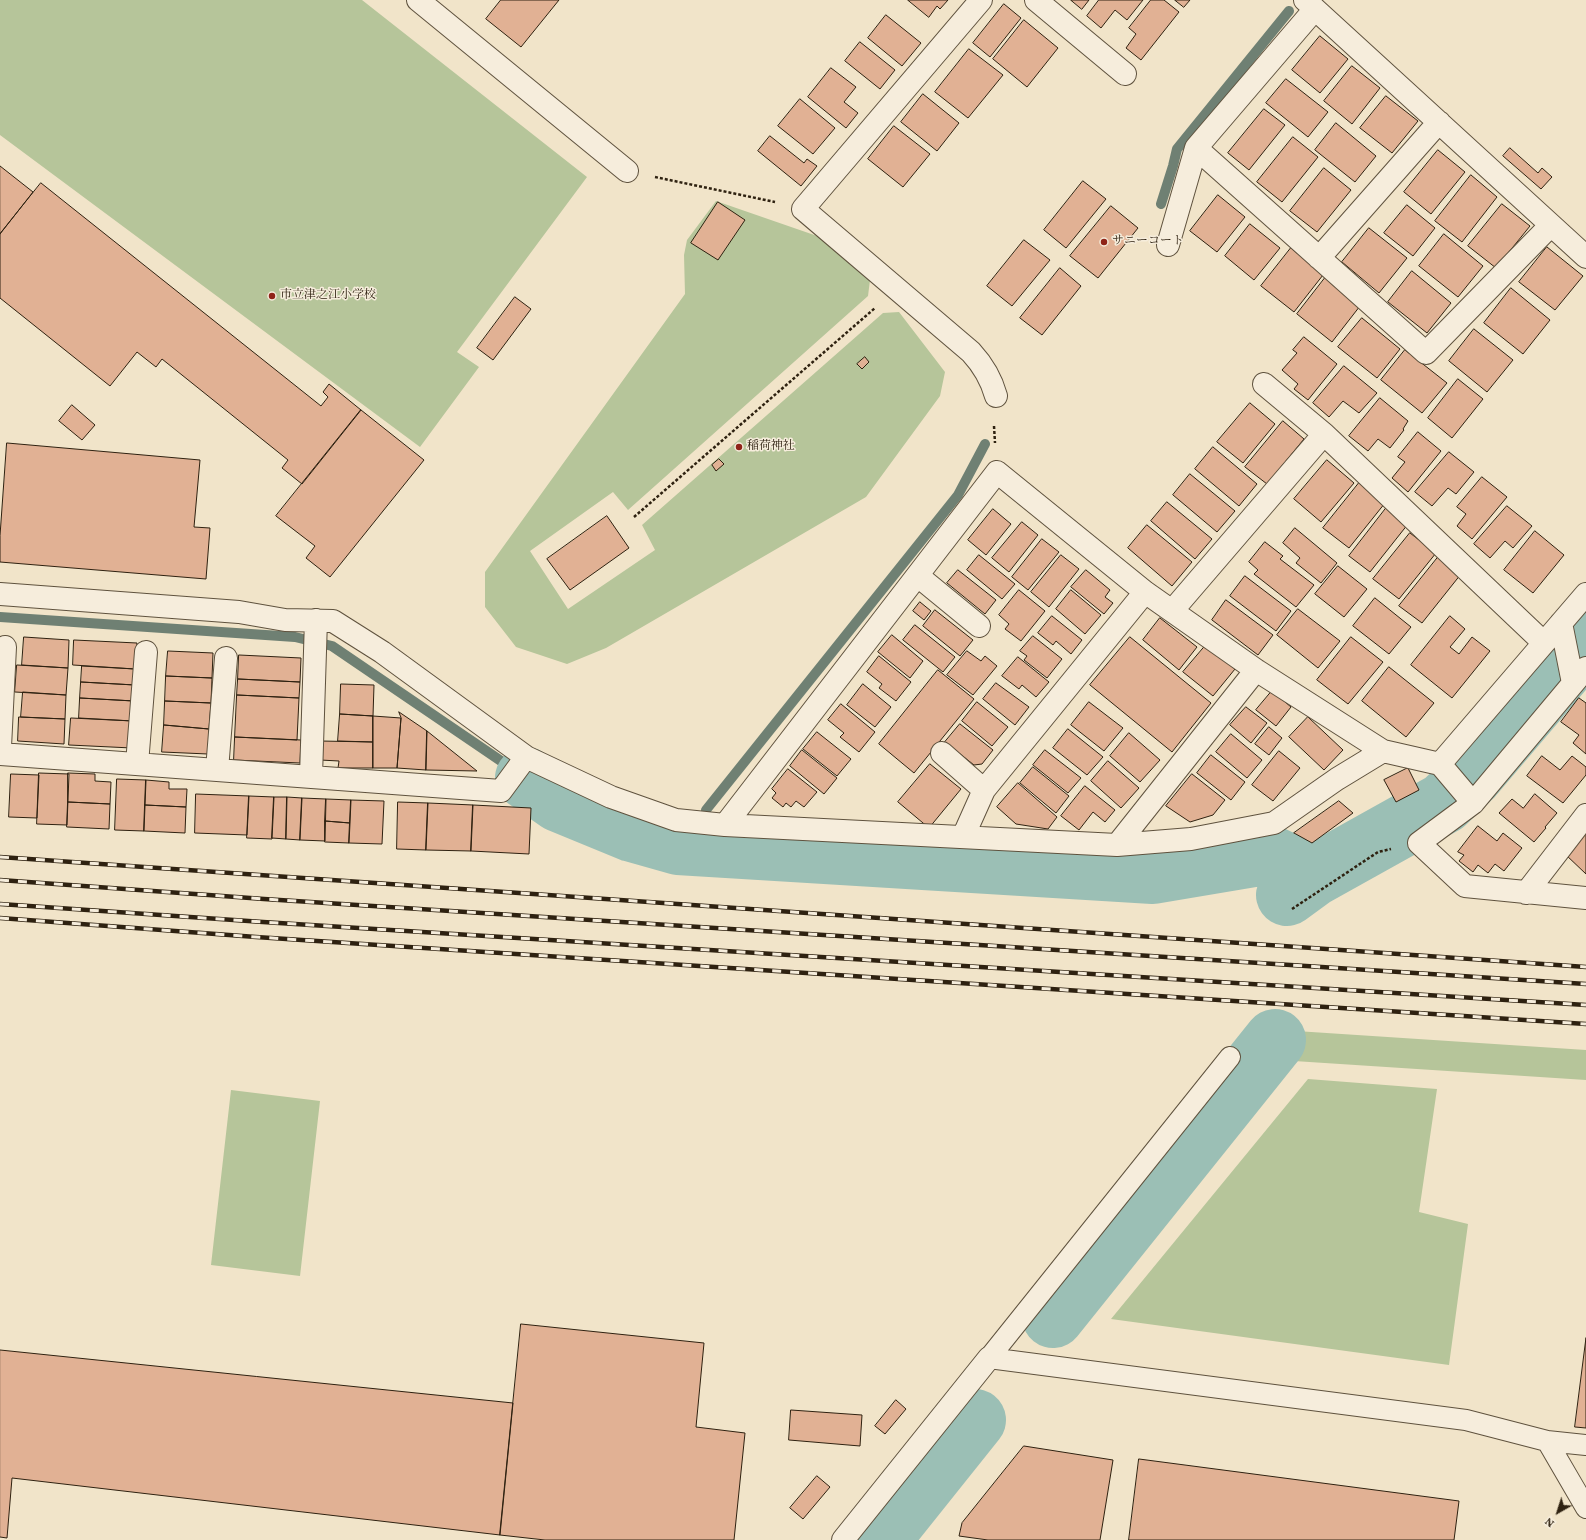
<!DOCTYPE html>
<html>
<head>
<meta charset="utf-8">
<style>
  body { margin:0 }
  #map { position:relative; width:1586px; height:1540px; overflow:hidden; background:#f1e4c9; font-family:Vollkorn,serif }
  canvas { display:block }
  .north { position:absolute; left:1538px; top:1492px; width:40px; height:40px; -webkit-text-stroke:3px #f6eddc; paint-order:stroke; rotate:219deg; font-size:11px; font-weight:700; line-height:16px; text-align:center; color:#2e2110 }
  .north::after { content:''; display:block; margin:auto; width:14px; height:18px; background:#2e2110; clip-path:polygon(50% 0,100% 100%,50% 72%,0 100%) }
</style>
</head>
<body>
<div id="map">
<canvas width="1586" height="1540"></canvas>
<div class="north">N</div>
</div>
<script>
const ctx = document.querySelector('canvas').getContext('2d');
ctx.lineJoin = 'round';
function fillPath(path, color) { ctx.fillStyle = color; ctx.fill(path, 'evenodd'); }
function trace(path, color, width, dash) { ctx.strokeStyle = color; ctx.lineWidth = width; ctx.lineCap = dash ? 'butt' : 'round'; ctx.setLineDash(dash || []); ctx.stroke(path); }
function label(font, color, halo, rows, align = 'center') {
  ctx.font = font + ' Vollkorn,"Noto Serif JP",serif'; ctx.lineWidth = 3; ctx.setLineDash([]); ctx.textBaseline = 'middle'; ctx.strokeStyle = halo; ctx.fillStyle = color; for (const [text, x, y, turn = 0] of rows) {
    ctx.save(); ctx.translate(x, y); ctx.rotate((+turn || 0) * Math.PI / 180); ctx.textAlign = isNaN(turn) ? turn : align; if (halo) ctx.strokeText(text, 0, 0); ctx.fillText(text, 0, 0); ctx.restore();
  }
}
const green = new Path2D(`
  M0,0H362L587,177L457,352L479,367L420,447L0,135Z
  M716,201L820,237L870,280L868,296L628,510L613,492L530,551L568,609L655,550L642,525L883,313L899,312L945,372L940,396L866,497L606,648L567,664L516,647L485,607V572L685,294L684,255L687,240Z
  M1296,1031L1586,1050V1080L1294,1061Z
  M1308,1079L1437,1089L1419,1212L1468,1224L1449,1365L1111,1319Z
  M231,1090L320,1101L300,1276L211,1265Z`);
const stream = new Path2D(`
  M1161,204L1173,166L1177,149L1289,11
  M0,617L295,637L332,646L526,778
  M706,810L958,495L985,444`);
const river = new Path2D(`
  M526,778L559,801L632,831L678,844L1153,873L1266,854L1313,876
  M1287,895L1313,876L1444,803L1472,776L1586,642
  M1053,1317L1275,1040
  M879,1540L975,1420`);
const building = new Path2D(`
  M501,0H559L521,47L486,19Z
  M908,0H948L940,9L937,6L929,17Z
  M1071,0H1089L1082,9Z
  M1099,0H1143L1127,20L1115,10L1101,28L1087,16Z
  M1151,0H1164L1179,12L1141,60L1126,48L1136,34L1129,28Z
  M1175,0H1190L1184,7Z
  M1004,4L1021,18L990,57L973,43Z
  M886,15L921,43L902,66L868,38Z
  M1024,20L1058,48L1027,87L993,59Z
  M1320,36L1348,59L1320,93L1292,70Z
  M860,42L895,70L880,89L845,61Z
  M969,49L1003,75L968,118L935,92Z
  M1352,66L1380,88L1352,124L1324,101Z
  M831,68L856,87L844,102L858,113L846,128L808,97Z
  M1286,79L1328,112L1308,137L1266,103Z
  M923,94L959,123L937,151L901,122Z
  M1386,96L1418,121L1392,153L1360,128Z
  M800,99L835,128L813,154L778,126Z
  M1264,109L1285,125L1249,170L1228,153Z
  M1336,123L1376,156L1355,182L1315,150Z
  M894,126L930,154L903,187L868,159Z
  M770,136L804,163L807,159L817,166L801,186L758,151Z
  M1293,137L1318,157L1282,202L1257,182Z
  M1510,148L1538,173L1542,168L1552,177L1541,189L1503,156Z
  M1438,150L1465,172L1431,214L1404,192Z
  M0,166L33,192L0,234Z
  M1324,168L1351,190L1317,232L1290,211Z
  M1471,175L1497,197L1462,242L1435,221Z
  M1083,181L1106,199L1066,248L1044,230Z
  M41,183L321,406L328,397L323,392L329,384L361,410L302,484L282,468L288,460L162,359L156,367L137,352L110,386L0,298V234Z
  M1218,195L1245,217L1217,252L1190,231Z
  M718,202L745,220L718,260L691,243Z
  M1502,204L1530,226L1496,268L1468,246Z
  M1407,205L1435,228L1413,256L1384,233Z
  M1111,206L1138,228L1098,278L1070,256Z
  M1250,224L1280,248L1254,280L1225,256Z
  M1369,228L1407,258L1379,293L1342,262Z
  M1444,234L1483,266L1458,297L1419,266Z
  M1024,240L1050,260L1012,306L987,286Z
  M1547,247L1583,276L1555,310L1519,282Z
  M1291,248L1323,275L1294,312L1261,286Z
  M1060,268L1081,286L1042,335L1020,318Z
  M1412,271L1451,303L1427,333L1388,302Z
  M1325,278L1360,306L1332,342L1297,314Z
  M1511,288L1550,320L1523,354L1484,323Z
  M515,297L531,309L493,360L477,348Z
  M1362,318L1400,349L1377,378L1338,347Z
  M1474,329L1513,360L1487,392L1449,361Z
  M1304,337L1337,364L1308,400L1294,389L1298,384L1282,370L1297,353L1293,350Z
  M1405,350L1447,383L1422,413L1381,380Z
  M865,357L869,362L862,369L857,364Z
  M1344,366L1377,393L1359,413L1343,401L1329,417L1313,403Z
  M1458,379L1483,399L1452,438L1428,418Z
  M1380,398L1408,421L1403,429L1404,430L1390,448L1378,439L1368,451L1349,436Z
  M1250,403L1275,424L1243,463L1217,442Z
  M72,405L95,425L82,440L59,421Z
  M361,410L424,460L330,577L306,558L315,546L276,516Z
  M1283,421L1304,439L1267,484L1245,467Z
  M1418,432L1441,451L1408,492L1392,478L1405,462L1398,457Z
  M7,443L200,460L194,527L210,528L206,579L0,562V536Z
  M1213,447L1257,484L1239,506L1195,469Z
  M1449,452L1474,472L1456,494L1448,488L1432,506L1415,492Z
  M719,459L724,464L716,471L712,465Z
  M1327,460L1354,483L1321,522L1294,499Z
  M1190,474L1235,511L1217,532L1173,495Z
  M1482,477L1507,497L1472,539L1457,526L1466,514L1457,507Z
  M1359,483L1385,503L1349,548L1323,528Z
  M1167,502L1212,539L1195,559L1151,521Z
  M1507,506L1532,526L1513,548L1505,541L1490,558L1474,544Z
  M1387,507L1408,524L1370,572L1349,556Z
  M993,509L1011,524L986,555L968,540Z
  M607,516L629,548L570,590L547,559Z
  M1022,522L1038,535L1009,572L992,558Z
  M1147,525L1192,562L1172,586L1128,548Z
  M1295,528L1337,563L1321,583L1296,563L1300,558L1283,543Z
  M1535,531L1564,555L1533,593L1504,570Z
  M1410,533L1436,553L1399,599L1373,579Z
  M1042,539L1059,552L1028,590L1012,577Z
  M1265,542L1283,556L1280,559L1314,585L1296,607L1254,574L1258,570L1249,562Z
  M979,555L1015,584L1002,599L967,570Z
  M1061,555L1079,569L1049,607L1031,592Z
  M1439,556L1461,574L1422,623L1399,606Z
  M1338,566L1367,589L1344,617L1315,594Z
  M958,570L996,600L985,614L947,583Z
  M1086,570L1110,590L1105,597L1113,603L1104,614L1071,587Z
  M1245,576L1291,611L1276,631L1230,596Z
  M1019,590L1045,611L1021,641L1005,629L1009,624L999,615Z
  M1071,590L1101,615L1085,634L1056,609Z
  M1375,598L1411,627L1389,654L1353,626Z
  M1226,600L1273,635L1258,655L1212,620Z
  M920,602L931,611L924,620L913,611Z
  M1298,609L1340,641L1318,668L1277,635Z
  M935,610L973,640L960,656L923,626Z
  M1052,616L1082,640L1071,654L1056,641L1053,645L1038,633Z
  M1450,616L1465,629L1450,647L1459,654L1472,637L1490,651L1452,698L1411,665Z
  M1160,618L1197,647L1179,670L1143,640Z
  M915,625L955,657L943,672L903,640Z
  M892,635L923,661L910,678L878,652Z
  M1033,636L1062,659L1047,678L1024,660L1027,656L1020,651Z
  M24,637L69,640L68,668L22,665Z
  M1130,637L1211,703L1172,752L1090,685Z
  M1351,637L1383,662L1348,704L1317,680Z
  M74,640L137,643L135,669L73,665Z
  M1206,645L1235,669L1213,696L1183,672Z
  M168,651L213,653L212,678L166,676Z
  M967,651L981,661L985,656L997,666L973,695L947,675Z
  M239,655L301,658L300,682L238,679Z
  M879,656L911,682L896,701L879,688L882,684L867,672Z
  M1018,657L1049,682L1036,697L1022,685L1019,689L1002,676Z
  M17,665L68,668L66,695L15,692Z
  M82,666L135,669V685L81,682Z
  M1389,667L1434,703L1406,737L1362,701Z
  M938,670L974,699L914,773L879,744Z
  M166,676L212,678L211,703L165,701Z
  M238,679L300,682L299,698L237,695Z
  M81,682L135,685L134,701L80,698Z
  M996,683L1029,707L1015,725L983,699Z
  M341,684L374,685L373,716L340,714Z
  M863,684L891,707L875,727L847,705Z
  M1272,691L1291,707L1276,726L1256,710Z
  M23,692L66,695L65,719L21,717Z
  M237,695L299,698L297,740L235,737Z
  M80,698L134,701L133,721L79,718Z
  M1579,698L1586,703V754L1573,743L1579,735L1561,722Z
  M165,701L211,703L209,729L164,725Z
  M977,702L1008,727L992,746L962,721Z
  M1089,702L1123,728L1104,751L1071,725Z
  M841,704L875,732L859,752L840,737L844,733L828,720Z
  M1246,707L1267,723L1251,743L1230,725Z
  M399,712L427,731L426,770L397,768L401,718Z
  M340,714L373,716V742L338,741Z
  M373,716L401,718L397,768H373Z
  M19,717L65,719L64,744L18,741Z
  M1308,717L1343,750L1324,770L1289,737Z
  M71,718L133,721L132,748L69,745Z
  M960,724L993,750L982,764L974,765L945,742Z
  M164,725L209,729L208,754L162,752Z
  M1269,727L1282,738L1269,755L1255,744Z
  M1068,729L1103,757L1087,775L1053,748Z
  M427,731L477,771L426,770Z
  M817,732L851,759L837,776L803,749Z
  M1129,733L1160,760L1140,782L1110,756Z
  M1231,734L1262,760L1247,778L1216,752Z
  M235,737L301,740L300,763L234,760Z
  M320,741L373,742V768H338L339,761L320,760Z
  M802,750L837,778L824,794L790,766Z
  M1045,750L1081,778L1068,793L1033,765Z
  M1279,751L1300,768L1273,801L1252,785Z
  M1211,755L1245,782L1231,800L1197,773Z
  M1542,756L1560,770L1572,756L1586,767V775L1563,803L1527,776Z
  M1108,761L1139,788L1121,808L1091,781Z
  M930,764L961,789L929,828L898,802Z
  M1033,767L1069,796L1056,813L1020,783Z
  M1408,768L1419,790L1396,802L1384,780Z
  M788,769L817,792L804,807L796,801L791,807L786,803L783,807L772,798L776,793L772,789Z
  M39,773L69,774L67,825L37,824Z
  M68,773L95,774V781L111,782L110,804L68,802Z
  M11,774L39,775L37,818L9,817Z
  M1192,774L1225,800L1213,815L1190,822L1166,806Z
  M117,779L146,780L144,831L115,830Z
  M146,780L169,782V789H187L186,807L145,805Z
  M1018,783L1057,817L1048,829L1016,824L997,807Z
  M1085,786L1115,810L1105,822L1093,812L1079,830L1061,816Z
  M196,794L249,796L247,835L195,833Z
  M1535,794L1557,813L1545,827L1546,828L1534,842L1499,813L1512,799L1523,808Z
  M249,796L274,797L272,839L247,838Z
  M274,797H287L286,839L272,838Z
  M287,797L302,798L300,840L286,839Z
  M302,798L326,799L325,841L300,840Z
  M326,799L351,800L350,823L325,821Z
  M351,800L384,801L382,844L349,843Z
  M1339,801L1353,813L1312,843L1294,833Z
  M68,802L110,804L109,829L67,827Z
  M398,802L428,803L426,850L397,849Z
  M428,803L473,805L471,851L426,850Z
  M145,805L186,807L185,833L144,831Z
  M473,805L531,808L529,854L471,851Z
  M325,821L350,823L349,843L325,842Z
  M1478,826L1497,841L1503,833L1522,848L1504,871L1495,864L1488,873L1478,865L1473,872L1459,861L1464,855L1458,852Z
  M1586,833V874L1565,854Z
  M521,1324L704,1343L696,1427L745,1433L734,1540H545L500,1535Z
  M1586,1338V1428L1575,1427Z
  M0,1350L513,1403L500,1535L12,1478L7,1538L0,1537Z
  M896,1400L906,1409L885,1434L875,1426Z
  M791,1410L862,1415L860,1446L789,1440Z
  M1024,1446L1113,1460L1100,1540H988L959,1536L962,1523Z
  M1139,1459L1459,1501L1454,1540H1129Z
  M817,1476L830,1487L803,1519L790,1508Z`);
const path = new Path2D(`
  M655,177L775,202
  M994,426L995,443
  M634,517L875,308
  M1292,909L1378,852L1391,849`);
const service = new Path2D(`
  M989,1358L1466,1420L1547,1441L1586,1445
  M989,1358L1230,1057
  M1547,1441L1586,1508`);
const minor = new Path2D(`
  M418,0L627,171
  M981,0L803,209L971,352C983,365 991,378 996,396
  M1036,0L1125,74
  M1305,0L1586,257
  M1196,148L1426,353L1551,225
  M1168,245L1196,148L1315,9
  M1319,258L1439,122
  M1264,384L1324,434L1544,643
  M918,576L979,626
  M0,594L239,612L285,620L333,621L382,652L526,757L611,797L676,820L725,825L1117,845L1191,839L1274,823L1337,779L1383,751
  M1172,611L1324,434
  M1561,623L1573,683
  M1586,668L1473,803L1419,843L1465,886L1586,898
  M0,747L5,647
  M942,753L984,790
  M0,754L501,791L526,757
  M137,764L146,652
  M1440,764L1586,594
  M217,770L226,658
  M311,776L316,620
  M725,825L997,472L1145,592L1172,611L1256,670L1383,751L1440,764L1473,803
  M963,837L984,790L1145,592
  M1117,845L1256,670
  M1526,893L1586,815
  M843,1540L989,1358`);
const rail = new Path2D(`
  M0,857L1586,967
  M0,880L264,899L1586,984
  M0,904L263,922L1586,1005
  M0,918L256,937L1586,1024`);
const markers = [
  [1104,242,4,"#8f2418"],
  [272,296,4,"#8f2418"],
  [739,447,4,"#8f2418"]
];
const poiNames = [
  ["サニーコート",1112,242],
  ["市立津之江小学校",280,296],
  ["稲荷神社",747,447]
];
fillPath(green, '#b6c59a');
trace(stream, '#6f8073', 10);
trace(river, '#9bbfb5', 62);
fillPath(building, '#e1b194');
trace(building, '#2e2110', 1);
trace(service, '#5f523e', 22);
trace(minor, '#5f523e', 24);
trace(path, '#2e2110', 2.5, [3, 2]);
trace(service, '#f6eddc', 20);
trace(minor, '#f6eddc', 22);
trace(rail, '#2e2110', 4.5);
trace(rail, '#f6eddc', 3, [9]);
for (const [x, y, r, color] of markers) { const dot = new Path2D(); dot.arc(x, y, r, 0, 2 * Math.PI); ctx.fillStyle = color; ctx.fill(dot); trace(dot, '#f6eddc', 1.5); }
label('12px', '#2e2110', '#f6eddc', poiNames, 'left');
</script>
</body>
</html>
